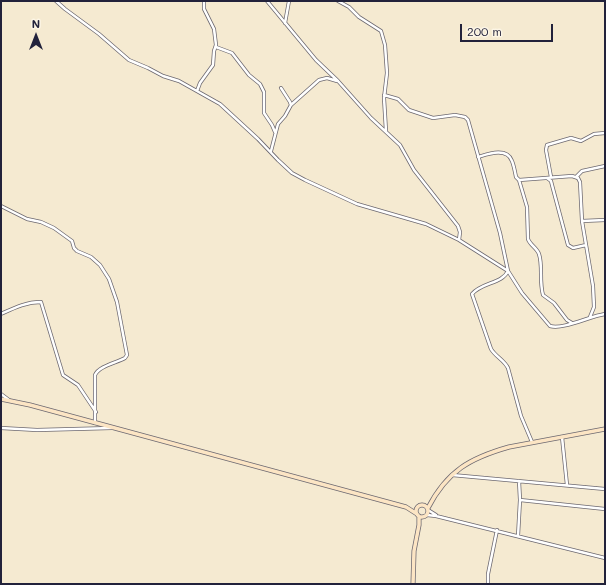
<!DOCTYPE html>
<html>
<head>
<meta charset="utf-8">
<style>
  body { margin:0 }
  #map { position:relative; width:606px; height:585px; overflow:hidden; background:#f5ead1; font-family:Mali,sans-serif }
  canvas { display:block }
  .frame { position:absolute; inset:0; border:2px solid #22223b; pointer-events:none }
  .north { position:absolute; left:16px; top:16px; width:40px; height:40px; -webkit-text-stroke:3px #fcf5e5; paint-order:stroke; rotate:0deg; font-size:11px; font-weight:700; line-height:16px; text-align:center; color:#22223b }
  .north::after { content:''; display:block; margin:auto; width:14px; height:18px; background:#22223b; clip-path:polygon(50% 0,100% 100%,50% 72%,0 100%) }
  .scale { position:absolute; left:460px; top:24px; width:93px; height:18px; box-sizing:border-box; border:2px solid #22223b; border-top:0; padding-left:5px; font-size:12px; line-height:14px; white-space:nowrap; color:#22223b; -webkit-text-stroke:3px #fcf5e5; paint-order:stroke }
</style>
</head>
<body>
<div id="map">
<canvas width="606" height="585"></canvas>
<div class="frame"></div>
<div class="north">N</div>
<div class="scale">200 m</div>
</div>
<script>
const ctx = document.querySelector('canvas').getContext('2d');
ctx.lineJoin = 'round';
function trace(path, color, width, dash) { ctx.strokeStyle = color; ctx.lineWidth = width; ctx.lineCap = dash ? 'butt' : 'round'; ctx.setLineDash(dash || []); ctx.stroke(path); }
const street = new Path2D(`
  M56,1L65,9L99,34L129,60L148,68L163,76L179,81L220,104L258,139L278,160L292,173L305,180L357,204L426,224L459,240L508,271L522,293L550,326C563,330 590,316 605,314
  M267,1L316,60L338,81L371,118L400,145L414,170L458,226L460,232L459,240
  M338,1L349,7L359,17L381,31L385,45L387,73L384,98L386,131
  M285,23L289,1
  M216,47L232,53L249,75L260,84L264,92V113L272,125L275,132
  M197,91L200,83L213,65L214,51L216,45L214,29L204,9V1
  M384,95L398,99L409,110L433,118L455,115L465,117L468,120L500,233L508,271C502,284 482,282 472,294L491,349C496,357 504,360 508,368L521,416L532,442
  M291,105L319,80L327,78L337,81
  M271,151L278,124L285,116L291,105L290,102L281,88
  M478,157C488,154 507,147 512,161C514,166 515,172 516,177L519,180L527,207L528,239C530,245 537,248 539,254C543,266 539,281 543,295L554,303L567,320L572,323
  M551,177L546,150L547,145L571,138L581,141L594,134L605,133
  M576,177L582,171L605,166
  M547,178L551,181L552,185L568,245L573,248L586,245
  M519,180L572,176L578,178L580,182L582,221L593,286L594,307L590,317
  M1,206L27,219L41,222L54,228L72,241L74,248L77,251L91,257L100,265L109,279L117,302L127,355L125,358C116,363 99,366 95,375V423
  M582,221L605,220
  M1,314C14,308 26,302 41,302L63,375L78,385L96,412
  M1,394L9,400
  M1,428L37,430L112,428
  M562,437L567,485
  M452,475L605,489
  M520,500L605,509
  M428,510L436,515
  M427,515L436,516L605,558
  M518,536L520,500L519,481
  M488,584V574L497,530`);
const secondary = new Path2D(`
  M1,399L30,405L406,507L417,514
  M416 511a6 6 0 1 1 12 0a6 6 0 1 1-12 0Z
  M428,508C447,471 470,458 509,447L605,429
  M413,584L414,551L419,525V516`);
trace(street, '#6c6870', 4);
trace(secondary, '#6c6870', 5);
trace(street, '#fff', 2.5);
trace(secondary, '#fce5c4', 3.5);
</script>
</body>
</html>
